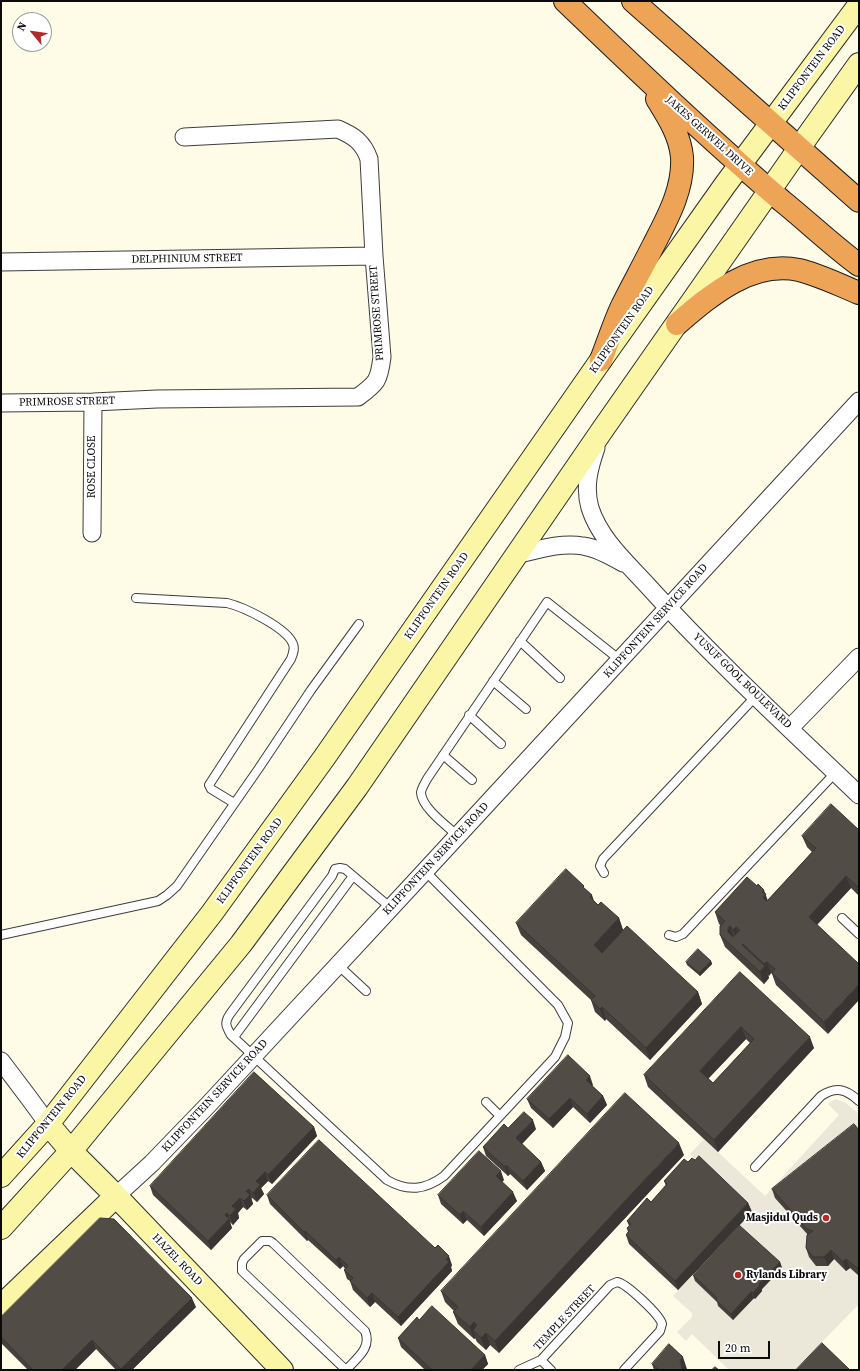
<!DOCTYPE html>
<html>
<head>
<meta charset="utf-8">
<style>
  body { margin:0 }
  #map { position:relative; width:860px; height:1371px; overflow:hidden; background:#fefbe7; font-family:"Source Serif 4",serif }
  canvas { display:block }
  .frame { position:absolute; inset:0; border:2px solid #0a0a0a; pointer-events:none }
  .north { position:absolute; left:12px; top:12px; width:40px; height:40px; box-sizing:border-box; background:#fff; border:1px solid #9d9d9d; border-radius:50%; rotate:299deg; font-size:11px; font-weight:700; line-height:16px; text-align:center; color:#0a0a0a }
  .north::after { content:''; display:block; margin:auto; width:14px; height:18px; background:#b12b2a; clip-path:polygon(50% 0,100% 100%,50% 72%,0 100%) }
  .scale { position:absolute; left:718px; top:1341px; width:52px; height:18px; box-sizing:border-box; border:2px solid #0a0a0a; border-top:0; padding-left:5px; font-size:12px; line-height:14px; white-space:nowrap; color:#0a0a0a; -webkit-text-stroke:3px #fff; paint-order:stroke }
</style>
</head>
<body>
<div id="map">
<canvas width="860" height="1371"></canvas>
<div class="frame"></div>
<div class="north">N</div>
<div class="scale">20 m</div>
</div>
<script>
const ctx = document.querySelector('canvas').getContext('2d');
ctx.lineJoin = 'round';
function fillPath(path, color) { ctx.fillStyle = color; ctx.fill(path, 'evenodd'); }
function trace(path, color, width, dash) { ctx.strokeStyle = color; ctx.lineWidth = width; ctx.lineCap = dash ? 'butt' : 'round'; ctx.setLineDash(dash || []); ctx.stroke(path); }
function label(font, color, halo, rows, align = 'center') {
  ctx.font = font + ' "Source Serif 4",serif'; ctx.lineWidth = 4; ctx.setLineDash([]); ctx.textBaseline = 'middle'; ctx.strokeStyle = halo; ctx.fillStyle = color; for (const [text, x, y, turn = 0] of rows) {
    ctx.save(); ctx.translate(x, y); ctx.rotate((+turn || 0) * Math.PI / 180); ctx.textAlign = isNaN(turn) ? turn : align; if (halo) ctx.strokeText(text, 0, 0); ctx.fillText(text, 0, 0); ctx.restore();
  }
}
const plaza = new Path2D(`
  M835,1099L846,1103L859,1114V1135L834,1259L846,1271L850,1268L859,1276V1304L821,1343L827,1350L808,1370H729L692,1334L686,1341L677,1332L692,1317V1313L673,1296L751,1212L690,1154L704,1139L765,1196L839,1115L828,1104ZM762,1291L755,1299L754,1298L733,1320L719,1306V1305Z`);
const lane = new Path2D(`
  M136,598L227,603C244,607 287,628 293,644C295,649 293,654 291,659L209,785L211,789L234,803
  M520,641L560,678
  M493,681L526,709
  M469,715L501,744
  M443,755L472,780
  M458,836C447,826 422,808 421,793C421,789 425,783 427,779L547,602L620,660
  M604,873L600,866L603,859L756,696
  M391,908L345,869L340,868L335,869L332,876L230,1014C224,1023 226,1026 231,1035L387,1180C408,1192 425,1190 444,1176L555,1057L565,1037L568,1023L558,1005L425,871
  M842,918L859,934
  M1,935L158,901L167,895L177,886L259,768L311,690L359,624
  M669,935L676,937L683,934L836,772
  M338,965L366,991
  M234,1037L353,876
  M486,1102L500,1116
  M755,1167L821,1096C836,1086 846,1089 859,1101
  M262,1241H270L273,1243L365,1331C372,1348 357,1358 346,1370L242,1271V1263L244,1259Z
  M541,1360L551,1370
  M519,1370L541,1360L610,1285L617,1282C626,1283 660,1315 662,1324L660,1331L624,1370`);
const street = new Path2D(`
  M1,262L374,256
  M1,403L93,402L157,399L358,397C377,383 379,381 382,357L374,256L369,159C363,142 354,136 338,129L184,137
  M596,448C589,468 584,487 590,508C600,539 626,562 647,585C714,659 787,726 859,795
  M92,533L93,402
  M516,555C537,550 561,542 583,546C597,548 611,556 623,563
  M790,728L859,657
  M1,1061L29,1098L48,1124
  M116,1196L152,1163L209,1104L425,871L859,401`);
const secondary = new Path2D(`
  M48,1124L71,1151L116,1196L282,1370
  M1,1176L48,1124L212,913L324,758L601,360L725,185L859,5
  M1,1228L71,1151L241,944L357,787L603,429L770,190L809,134L859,64
  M1,1306L116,1196`);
const highway = new Path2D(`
  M565,1C636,69 707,137 782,201C808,222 832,245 859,265
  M633,1L859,201
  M677,324C711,295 751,260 799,270C820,275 839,285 859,293
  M601,360C608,342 614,323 622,306C632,286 643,266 653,246C667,219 684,189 682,157C680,135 668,117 657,99`);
const wall = new Path2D(`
  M859,830V896L851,888L817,925L828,1034L776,985L772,974L771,973L769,976L768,975L769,978L764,984L725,947L720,935L721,926L719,924L715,912L768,900L812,852L807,847L802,836Z
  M585,889L594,901L598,905L619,918L623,930L698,992L702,1004L650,1060L606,1019L605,1021L595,1012L591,1000L521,935L516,923Z
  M711,961L712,964L700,976L687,965L686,962Z
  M740,972L814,1048L718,1152L648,1087L644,1075ZM746,1039L750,1043L713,1083L708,1079Z
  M593,1085L592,1086L603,1096L607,1105L590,1123L573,1107L553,1128L531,1108L527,1099Z
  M314,1127L317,1136L272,1184L268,1181L261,1188L264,1194L257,1202L252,1198H251L253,1204L247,1210L243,1207L238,1213L239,1218L233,1225L230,1222L232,1228L211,1250L153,1195L150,1186Z
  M508,1128L536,1129L522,1144L541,1162L545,1171L527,1190L510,1174L508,1176L486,1156L483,1147Z
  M859,1130V1276L850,1268L846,1271L834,1259L828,1266H816L809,1257L806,1248L808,1235L775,1198L772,1189Z
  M684,1155L499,1353L490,1345L486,1350L477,1342L475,1338L474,1339L458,1324L453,1312L454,1311L445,1302L441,1291Z
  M688,1162L748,1203L752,1212L678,1290L629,1244L626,1235L628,1232L627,1228L629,1226L627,1221L651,1202L666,1186L664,1181Z
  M504,1180L502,1182L517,1201L484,1236L467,1220L463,1224L441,1204L438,1195Z
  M267,1195L452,1265L451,1267L452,1271L401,1326L375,1302L370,1307L353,1290L350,1281L347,1279L344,1270L345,1269L343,1266L340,1269L308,1240L307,1241L270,1204Z
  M780,1262L782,1268L762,1289V1291L755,1299L754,1298L733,1320L718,1306L717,1302L695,1281L693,1275Z
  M196,1307L132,1370H116L96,1349L75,1370H28L1,1343V1317Z
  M419,1320L485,1355L488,1364L482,1370H425L401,1347L398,1338Z
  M652,1364L687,1369L686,1370H654Z`);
const shadedWall = new Path2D(`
  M846,876L851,888L813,929L809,917Z
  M764,890L768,901L770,906L763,898L762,892Z
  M592,895L596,907L590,897Z
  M619,918L623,930L598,957L594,945Z
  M730,926L734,938L728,932V929Z
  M736,927L740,938L738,941L733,930Z
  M711,961L712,964L700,976L699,973Z
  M767,962L771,973L769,976L764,964Z
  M765,966L769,978L764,984L760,972Z
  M859,984V1000L828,1034L824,1022Z
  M698,992L702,1004L650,1060L646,1048Z
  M602,1007L606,1019L605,1021L600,1009Z
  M741,1027L746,1039L704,1083L700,1071Z
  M810,1037L814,1048L718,1152L714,1140Z
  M590,1076L593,1085L589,1089L586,1080Z
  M603,1096L607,1105L590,1123L587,1114Z
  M570,1098L573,1107L553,1128L549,1119Z
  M533,1120L536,1129L519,1147L516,1138Z
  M314,1127L317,1136L272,1184L268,1175Z
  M679,1143L684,1155L499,1353L495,1341Z
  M541,1162L545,1171L527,1190L523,1181Z
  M506,1165L510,1174L508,1176L505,1167Z
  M501,1171L504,1180L499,1185L496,1176Z
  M265,1172L268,1181L261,1188L264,1194L257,1202L253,1193L256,1181Z
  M249,1189L253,1204L247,1210L244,1201L246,1191Z
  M513,1192L517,1201L484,1236L481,1227Z
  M240,1198L243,1207L238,1213L239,1218L233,1225L230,1216L232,1206Z
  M748,1203L752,1212L678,1290L675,1281Z
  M463,1211L467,1220L463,1224L460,1215Z
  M227,1213L232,1228L211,1250L208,1241L225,1215Z
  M305,1231L308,1240L307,1241L304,1232Z
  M831,1250L834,1259L828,1266L824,1257Z
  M449,1256L452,1265L451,1267L452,1271L401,1326L398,1317Z
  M339,1257L343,1266L340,1269L336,1260Z
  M846,1259L850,1268L846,1271L843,1262Z
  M780,1262L782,1268L762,1289V1291L755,1299L753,1293L759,1284Z
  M751,1292L754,1298L733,1320L731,1314Z
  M372,1293L375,1302L370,1307L367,1298Z
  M192,1298L196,1307L132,1370H121V1369Z
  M474,1322L479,1334L473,1330L475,1338L474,1339L470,1327Z
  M486,1333L490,1345L486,1350L481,1338Z
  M92,1340L96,1349L75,1370H62Z
  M485,1355L488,1364L482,1370H471Z
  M683,1357L687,1369L686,1370H682L680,1360Z`);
const building = new Path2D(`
  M831,804L859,830V888L846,876L809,917L859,964V984L824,1022L772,973L775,969L767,962L764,964L743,944L742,945L765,966L760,972L720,935V926L725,921L715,912L747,877L757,886L758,884L764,890L762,892L766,894L763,898L767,901L816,848L802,836ZM730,926L733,930L736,927L740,930L733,937L728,932V929Z
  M566,869L584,886L583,887L592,895L590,897L598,905L601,902L619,918L594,945L602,953L627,926L698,992L646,1048L602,1007L600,1009L591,1000L595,996L516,923Z
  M698,949L711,961L699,973L686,962Z
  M740,972L810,1037L714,1140L644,1075ZM741,1027L754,1039L713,1083L700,1071Z
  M568,1055L590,1076L586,1080L603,1096L587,1114L570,1098L549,1119L527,1099Z
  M254,1072L314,1127L268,1175L265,1172L256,1181L260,1185L253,1193L249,1189L246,1191L250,1195L244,1201L240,1198L232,1206L236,1209L230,1216L227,1213L225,1215L229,1219L208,1241L150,1186Z
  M625,1093L679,1143L495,1341L486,1333L481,1338L473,1330L477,1325L474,1322L470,1327L453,1312L458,1307L441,1291Z
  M524,1112L533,1120L516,1138L541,1162L523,1181L506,1165L505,1167L483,1147L504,1124L508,1128Z
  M854,1124L859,1130V1268H857L846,1259L843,1262L831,1250L824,1257H813L806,1248L807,1235L813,1231L807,1229L772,1189Z
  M319,1140L435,1248L438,1245L449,1256L446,1259L449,1262L398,1317L372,1293L367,1298L350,1281L353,1278L344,1270L348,1266L339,1257L336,1260L305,1231L304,1232L267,1195Z
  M479,1151L501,1171L496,1176L513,1192L481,1227L463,1211L460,1215L438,1195Z
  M699,1156L748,1203L675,1281L626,1235L629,1231L627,1228L631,1224L627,1221L647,1198L651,1202L667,1184L664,1181L684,1159L688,1162L692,1158L695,1160Z
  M100,1218L114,1219L192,1298L121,1369L92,1340L62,1370H33L1,1337V1317Z
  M739,1225L780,1262L759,1284L760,1285L753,1293L751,1292L731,1314L716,1300L717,1298L693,1275Z
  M432,1306L485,1355L471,1370H432L398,1338L417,1317L419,1320Z
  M822,1343L850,1370H796Z
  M669,1344L683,1357L680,1360L682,1369L683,1370H659L652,1364Z
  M715,1367L719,1370H712Z`);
const markers = [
  [826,1218,4,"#b12b2a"],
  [738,1275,4,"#b12b2a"]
];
const streetNames = [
  ["KLIPFONTEIN ROAD",812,68,-53],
  ["JAKES GERWEL DRIVE",709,136,42],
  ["DELPHINIUM STREET",187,259,-1],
  ["PRIMROSE STREET",377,313,-94],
  ["KLIPFONTEIN ROAD",622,330,-55],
  ["PRIMROSE STREET",67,402,-1],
  ["ROSE CLOSE",92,467,-90],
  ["KLIPFONTEIN ROAD",437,596,-55],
  ["KLIPFONTEIN SERVICE ROAD",656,621,-48],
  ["YUSUF GOOL BOULEVARD",742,681,44],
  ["KLIPFONTEIN SERVICE ROAD",436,859,-47],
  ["KLIPFONTEIN ROAD",250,861,-54],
  ["KLIPFONTEIN SERVICE ROAD",215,1096,-47],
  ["KLIPFONTEIN ROAD",52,1117,-51],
  ["HAZEL ROAD",177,1260,46],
  ["TEMPLE STREET",565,1318,-47]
];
const poiNames = [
  ["Masjidul Quds",818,1218],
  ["Rylands Library",746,1275,"left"]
];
fillPath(plaza, '#ebe8d9');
trace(lane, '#3d3d3d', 10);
trace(street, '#3d3d3d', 19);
trace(secondary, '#2c2c2c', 24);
trace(highway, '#1b1b1b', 24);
trace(lane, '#fff', 8);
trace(street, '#fff', 17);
trace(secondary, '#fbf6a5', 22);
trace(highway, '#eda456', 22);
fillPath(wall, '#47413d');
fillPath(shadedWall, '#393532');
fillPath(building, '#524c47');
trace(building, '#393532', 1);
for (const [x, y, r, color] of markers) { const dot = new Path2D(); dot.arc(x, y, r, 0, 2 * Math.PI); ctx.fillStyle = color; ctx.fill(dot); trace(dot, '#fff', 1.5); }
label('11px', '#0a0a0a', '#fff', streetNames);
label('bold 11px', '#0a0a0a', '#fff', poiNames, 'right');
</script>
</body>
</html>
